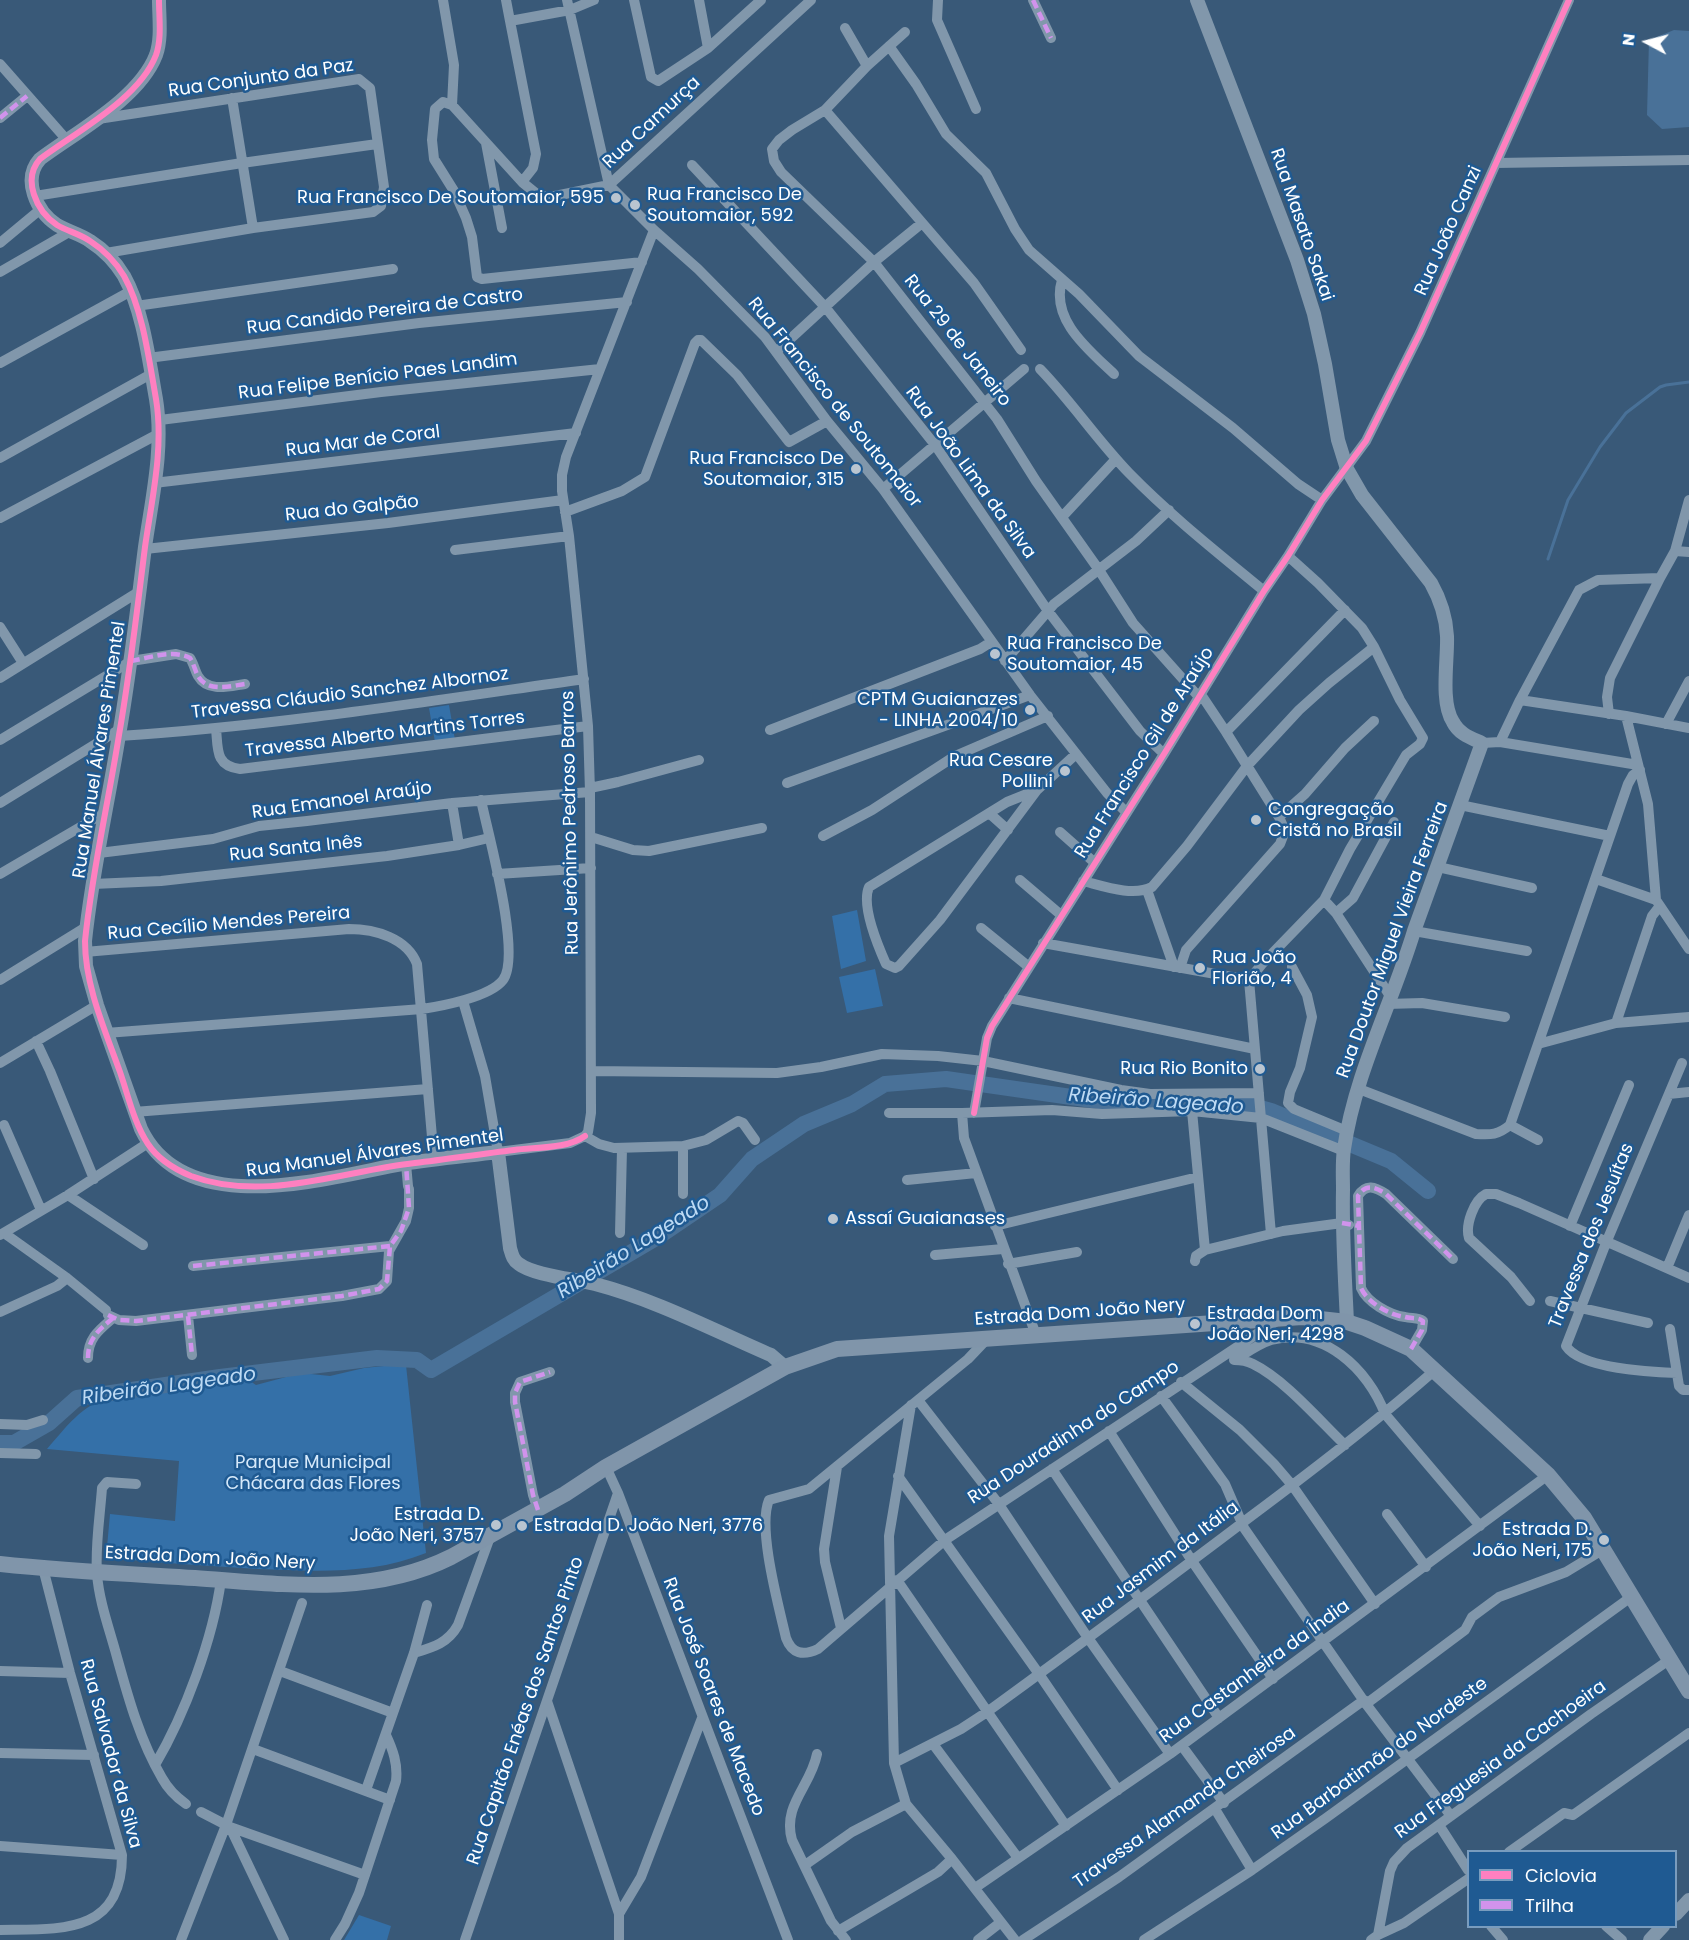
<!DOCTYPE html>
<html>
<head>
<meta charset="utf-8">
<style>
  body { margin:0 }
  #map { position:relative; width:1689px; height:1940px; overflow:hidden; background:#395978; font-family:Poppins,sans-serif }
  canvas { display:block }
  .legend { position:absolute; left:1467px; top:1850px; width:210px; height:78px; box-sizing:border-box; background:#1f5a92; border:2px solid #799cbe; margin:0; padding:8px 10px; list-style:none; font-size:18px; color:#fff }
  .legend li { display:flex; align-items:center; gap:12px; height:30px }
  .legend b { width:30px; border:2px solid #799cbe }
  .north { position:absolute; left:1617px; top:12px; width:60px; height:60px; -webkit-text-stroke:4px #1f5a92; paint-order:stroke; rotate:277deg; font-size:16px; font-weight:700; line-height:24px; text-align:center; color:#fff }
  .north::after { content:''; display:block; margin:auto; width:21px; height:27px; background:#fff; clip-path:polygon(50% 0,100% 100%,50% 72%,0 100%) }
</style>
</head>
<body>
<div id="map">
<canvas width="1689" height="1940"></canvas>
<ul class="legend">
<li><b style="height:8px;background:#ff80c0"></b>Ciclovia</li>
<li><b style="height:8px;background:#d193ec"></b>Trilha</li>
</ul>
<div class="north">N</div>
</div>
<script>
const ctx = document.querySelector('canvas').getContext('2d');
ctx.lineJoin = 'round';
function fillPath(path, color) { ctx.fillStyle = color; ctx.fill(path, 'evenodd'); }
function trace(path, color, width, dash) { ctx.strokeStyle = color; ctx.lineWidth = width; ctx.lineCap = dash ? 'butt' : 'round'; ctx.setLineDash(dash || []); ctx.stroke(path); }
function label(font, color, halo, rows, align = 'center') {
  ctx.font = font + ' Poppins,sans-serif'; ctx.lineWidth = 5; ctx.setLineDash([]); ctx.textBaseline = 'middle'; ctx.strokeStyle = halo; ctx.fillStyle = color; for (const [text, x, y, turn = 0] of rows) {
    ctx.save(); ctx.translate(x, y); ctx.rotate((+turn || 0) * Math.PI / 180); ctx.textAlign = isNaN(turn) ? turn : align; if (halo) ctx.strokeText(text, 0, 0); ctx.fillText(text, 0, 0); ctx.restore();
  }
}
const green = new Path2D(`
  M449,705L455,740L435,742L429,708Z
  M857,910L866,961L841,969L832,916Z
  M875,969L883,1006L847,1013L839,977Z
  M394,1365H406L426,1553C372,1575 315,1571 258,1569C207,1566 157,1562 106,1558L110,1514L175,1521L179,1461L47,1449C68,1425 80,1407 111,1396L169,1391L202,1385L218,1378L232,1379L241,1375L256,1385L301,1373L330,1376L364,1368Z
  M359,1915L391,1926L387,1940H344Z`);
const water = new Path2D(`
  M1674,30L1689,31V127L1662,129L1647,115L1649,40Z`);
const stream = new Path2D(`
  M1548,559L1568,500L1600,447L1626,413L1660,387L1666,385L1689,382`);
const river = new Path2D(`
  M0,1443H14L49,1423L77,1398L220,1377L377,1358L417,1360L431,1370L661,1235L720,1195L752,1159L804,1124L852,1104L885,1084L946,1079L1106,1102L1242,1103L1271,1111L1391,1161L1428,1191`);
const minor = new Path2D(`
  M443,0L454,65L452,105
  M506,0L510,21
  M567,0L609,185L654,230L698,269L765,337L827,421L883,489L1030,695L1107,793L1126,812
  M634,0L651,77L658,81L708,48L761,0
  M699,0L708,48
  M938,0L937,20L976,109
  M1033,0L1051,38
  M845,28L867,66
  M905,32L867,66L825,110L792,130L779,140L772,149L774,161L781,172L874,262L997,419L1036,481L1099,570L1133,623L1198,696
  M889,46L916,84L946,134L986,173L1015,229L1029,250L1079,294L1139,356L1233,428L1298,484L1322,500
  M0,64L66,139
  M232,98L253,228
  M825,110L974,283L1021,350
  M0,118L27,96
  M98,119L359,79L370,88L384,187L381,206L373,212L253,228L106,253
  M486,143L502,228
  M1496,163L1689,160
  M692,165L826,308L935,445L1048,611L1140,731L1164,754
  M522,182L533,168L536,154L510,21L570,10L594,0
  M35,196L242,163L377,144
  M0,243L42,208
  M642,262L482,279L477,277L472,237L466,218L454,191L434,159L432,140L435,109L443,102L452,105L522,182L538,195L550,197L609,185L811,0
  M0,272L71,231
  M1062,280C1050,320 1089,350 1114,374
  M136,306L393,269
  M776,352L874,262L922,223
  M148,358L419,323L627,302
  M0,363L131,291
  M1040,369C1072,402 1097,440 1129,473C1171,516 1218,553 1264,591
  M160,420L381,392L600,369
  M0,458L151,374
  M154,483L576,433
  M883,489L1024,369
  M565,512L622,491L645,477L695,343L698,340H701L737,375L789,442L827,421
  M1062,517L1116,459
  M0,518L160,433
  M145,549L388,523L563,500
  M455,550L569,536
  M1675,551L1689,552
  M0,627L23,663
  M1005,661L1054,604L1136,541L1169,510
  M0,678L140,591
  M1520,700L1626,716L1689,728
  M1609,714L1607,697L1610,678L1660,578L1675,551L1689,500
  M1626,716L1648,804L1656,900L1689,949
  M1666,724L1689,681
  M216,728C218,749 215,766 240,769L588,726
  M770,730L980,649L991,642
  M1226,732L1345,610
  M119,736C275,726 430,701 584,679
  M0,740L131,661L176,654L190,658C194,664 195,671 198,676C208,693 230,686 245,684
  M1500,742L1520,700L1579,590L1598,580L1660,578
  M1482,743L1500,742L1638,765
  M787,783L1030,695
  M590,788L618,782L699,760
  M1037,790L1007,802L869,887C861,905 878,946 886,964L895,968L899,966L940,920L1037,790L1076,754
  M0,803L120,729
  M1460,805L1610,836
  M989,813L1008,830
  M1279,817L1305,794L1345,748L1374,721
  M1060,832L1095,863
  M823,836L872,810L955,756L1048,716
  M591,837L633,850L649,851L762,828
  M459,845L489,838
  M99,853L213,839L259,826L307,821L452,803L590,792
  M1438,867L1532,888
  M0,874L106,812
  M497,874L591,868
  M1596,879L1656,900
  M1020,880L1061,915
  M1083,881C1103,886 1133,897 1152,887L1187,846L1247,766L1299,710L1329,683L1374,647
  M93,884L161,881L387,856L459,845L452,803
  M1147,890L1174,967
  M1324,900L1336,913L1390,996
  M1336,913L1353,898L1394,822
  M981,928L1029,967
  M1414,931L1527,951
  M1043,943L1249,980
  M85,952L349,929C375,929 407,938 417,964L434,1160
  M1292,967L1307,995L1312,1017L1300,1068L1290,1092L1288,1103L1294,1109L1347,1131
  M1180,968L1186,950L1280,844L1285,831L1279,817L1226,732L1200,693
  M0,980L86,927
  M1009,998L1255,1049
  M463,1001L485,1076L498,1152L570,1143L585,1136
  M1387,1004L1422,1003L1505,1017
  M1616,1023L1652,916L1659,907
  M106,1033L422,1009C442,1006 490,997 503,980C522,955 488,834 481,800
  M36,1041L50,1071L94,1179
  M1538,1044L1616,1023L1689,1017
  M0,1063L97,1005
  M591,1071L777,1073L821,1067L882,1054L938,1056L983,1061L1121,1090L1150,1094L1259,1093
  M1359,1089L1476,1134C1491,1135 1498,1135 1510,1125L1538,1140
  M1669,1094L1689,1092
  M1192,1111L1205,1250L1196,1256L1195,1261
  M134,1112L428,1089
  M889,1113H962L1052,1110L1102,1114L1192,1111L1261,1118L1344,1151
  M962,1113L964,1138L1036,1335
  M974,1113L987,1038L992,1026L1164,754L1264,591L1288,556L1322,500L1366,441L1420,333L1569,0
  M4,1125L41,1210
  M1510,1125L1628,784L1633,775L1640,770
  M585,1136L588,1132L591,1113L590,792L588,726L569,536L562,491V475L566,457L654,230
  M585,1136L599,1144L614,1148L683,1146L706,1140L738,1121L743,1123L755,1140
  M406,1164L408,1186
  M907,1180L976,1173
  M683,1194V1146
  M68,1195L143,1245
  M995,1226L1198,1177
  M1570,1226L1629,1085
  M4,1233L67,1278L106,1310
  M620,1233L622,1149
  M1271,1234L1249,980L1262,964L1324,900L1350,849L1406,755L1420,744L1423,738L1400,700L1374,647L1362,628L1318,583L1288,556
  M0,1235L68,1195L148,1143
  M1205,1250L1283,1231L1342,1223L1349,1225
  M935,1255L1003,1249
  M1008,1264L1077,1252
  M193,1266L390,1246
  M1667,1268L1689,1215
  M1530,1301L1511,1277L1469,1238C1465,1225 1474,1200 1486,1194H1496L1519,1203L1689,1278
  M1550,1301L1648,1323
  M0,1312L57,1286L67,1278
  M108,1315L119,1320L136,1321L342,1296L379,1289L387,1281L389,1251L406,1221L409,1208V1189
  M188,1316L192,1355
  M1670,1329L1679,1386L1683,1390H1689
  M987,1339L968,1359L809,1489L769,1500C757,1528 779,1607 786,1638C792,1654 803,1656 818,1649L945,1540L1278,1320
  M1411,1349L1422,1330L1423,1321C1417,1317 1412,1319 1405,1317C1389,1315 1367,1302 1361,1288L1358,1196C1366,1183 1375,1187 1386,1194L1453,1259
  M88,1358C88,1338 99,1330 113,1318
  M1234,1360C1241,1360 1247,1361 1253,1364C1284,1379 1319,1420 1345,1445
  M1235,1360C1246,1353 1258,1344 1271,1340C1323,1326 1368,1369 1385,1414L1480,1526
  M1677,1373C1651,1372 1581,1369 1566,1346L1606,1243L1682,1063
  M1181,1382L1240,1430L1274,1464L1292,1485L1375,1604
  M1161,1396L1225,1484L1244,1528L1366,1704L1451,1816
  M918,1400L998,1503L1088,1638L1170,1754
  M911,1405L889,1536L894,1763L906,1804L952,1859L1015,1940
  M0,1424L27,1425L43,1420
  M1109,1431L1192,1561L1273,1679
  M0,1453L36,1454
  M606,1467L618,1493C674,1643 731,1791 788,1940
  M837,1467L824,1549L825,1562L841,1628
  M1052,1469L1219,1718
  M898,1476L1039,1674L1118,1790
  M136,1484L107,1482L102,1488C100,1516 95,1546 97,1574C99,1600 108,1625 115,1650C127,1693 139,1739 162,1778C168,1789 176,1797 186,1804
  M538,1510L533,1495L515,1402V1393L520,1382L550,1372
  M1387,1514L1426,1567
  M897,1580L1066,1826
  M414,1653C434,1647 448,1643 458,1625L490,1537
  M0,1671L70,1673
  M280,1671L393,1713
  M547,1701L619,1914V1940
  M1366,1704L1465,1630L1472,1617L1499,1597L1566,1572L1604,1549
  M933,1744L1018,1858
  M1182,1746L1224,1803
  M253,1749L390,1800
  M0,1753L94,1755
  M817,1754C811,1786 782,1805 792,1840L831,1921L846,1940
  M894,1763L961,1729L987,1712C1075,1648 1163,1583 1250,1517C1313,1470 1376,1422 1435,1370
  M155,1765C185,1714 213,1639 221,1580
  M366,1790L414,1653L427,1605
  M1215,1809L1252,1870
  M201,1812L230,1827L365,1875
  M1439,1825L1468,1870
  M230,1827L284,1940
  M0,1846L122,1855
  M1509,1852L1564,1813L1573,1815L1689,1733
  M805,1865L852,1832L906,1804
  M975,1888L1170,1754L1548,1475
  M619,1914L641,1877L702,1718
  M1491,1926L1503,1940
  M1606,1926L1622,1940
  M0,1930C60,1929 122,1935 122,1855L70,1673L43,1568
  M838,1931L938,1872L952,1859
  M1378,1935L1404,1923L1468,1879
  M181,1940L226,1825L302,1603
  M335,1940L345,1924L359,1893L396,1781C398,1764 393,1750 386,1735
  M465,1940L618,1493
  M978,1940L1001,1922
  M1023,1940L1119,1877L1364,1700
  M1144,1940L1252,1870L1326,1818L1631,1597
  M1371,1940L1378,1935L1390,1871L1394,1862L1407,1848L1591,1714L1669,1660`);
const tertiary = new Path2D(`
  M159,0C159,18 162,38 156,55C139,99 76,132 40,159C22,179 36,211 57,225C67,231 80,234 90,241C104,250 115,261 124,276C143,310 149,360 156,399C164,448 152,498 145,547C137,610 130,673 119,735C108,804 92,872 85,941L86,966L97,1005L141,1129C185,1221 325,1178 402,1164C434,1159 466,1156 498,1152L510,1248C512,1255 513,1260 519,1264C533,1275 575,1279 595,1284C656,1300 713,1330 771,1355L785,1367
  M1197,0L1297,260L1314,314L1325,364L1338,440L1347,469L1362,495L1431,583C1440,599 1446,617 1447,636C1448,660 1440,702 1453,722C1459,734 1471,738 1482,743L1414,931C1392,1004 1355,1073 1344,1149C1342,1162 1343,1176 1343,1190C1342,1234 1345,1278 1347,1322
  M1676,1914L1689,1900
  M1650,1940L1663,1926`);
const primary = new Path2D(`
  M0,1564C65,1571 130,1574 195,1578C281,1584 371,1597 451,1557L565,1494L606,1467L785,1367L837,1349L1302,1317L1347,1322L1365,1328L1411,1349L1548,1475L1584,1518L1689,1691`);
const quiet = new Path2D(`
  M1033,0L1051,38
  M0,118L27,96
  M131,661C149,658 173,649 190,658C194,664 195,671 198,676C208,693 230,686 245,684
  M1342,1223L1359,1226
  M193,1266L390,1246
  M108,1315L119,1320L136,1321L342,1296L379,1289L387,1281L390,1246L401,1231L409,1208L406,1164
  M188,1316L192,1355
  M1411,1349L1422,1330L1423,1321C1417,1317 1412,1319 1405,1317C1389,1315 1367,1302 1361,1288L1358,1196C1366,1183 1375,1187 1386,1194L1453,1259
  M88,1358C88,1338 99,1330 113,1318
  M538,1510L533,1495L515,1402V1393L520,1382L550,1372`);
const cycleway = new Path2D(`
  M159,0C159,18 162,38 156,55C139,99 76,132 40,159C22,179 36,211 57,225C67,231 80,234 90,241C104,250 115,261 124,276C143,310 149,360 156,399C164,448 152,498 145,547C137,610 130,673 119,735C108,804 92,872 85,941C85,986 105,1030 120,1072C128,1095 134,1123 148,1144C158,1159 174,1169 191,1176C264,1203 342,1171 415,1163C448,1159 481,1154 514,1150C536,1147 567,1149 585,1136
  M974,1113L987,1038L992,1026L1164,754L1264,591L1288,556L1322,500L1366,441L1420,333L1569,0`);
const markers = [
  [616,198,6,"#bac5d0"],
  [635,205,6,"#bac5d0"],
  [856,469,6,"#bac5d0"],
  [995,654,6,"#bac5d0"],
  [1030,710,6,"#bac5d0"],
  [1065,771,6,"#bac5d0"],
  [1256,820,6,"#bac5d0"],
  [1200,968,6,"#bac5d0"],
  [1260,1069,6,"#bac5d0"],
  [833,1219,6,"#bac5d0"],
  [1195,1324,6,"#bac5d0"],
  [496,1525,6,"#bac5d0"],
  [522,1526,6,"#bac5d0"],
  [1604,1540,6,"#bac5d0"]
];
const streetNames = [
  ["Rua Conjunto da Paz",261,79,-8],
  ["Rua Camurça",652,123,-43],
  ["Rua Masato Sakai",1301,225,71],
  ["Rua João Canzi",1449,231,-66],
  ["Rua Candido Pereira de Castro",385,312,-7],
  ["Rua 29 de Janeiro",957,341,52],
  ["Rua Felipe Benício Paes Landim",378,377,-7],
  ["Rua Francisco de Soutomaior",834,403,51],
  ["Rua Mar de Coral",363,442,-7],
  ["Rua João Lima da Silva",970,473,54],
  ["Rua do Galpão",352,509,-6],
  ["Travessa Cláudio Sanchez Albornoz",350,694,-7],
  ["Travessa Alberto Martins Torres",385,735,-7],
  ["Rua Manuel Álvares Pimentel",100,750,-81],
  ["Rua Francisco Gil de Araújo",1145,753,-58],
  ["Rua Emanoel Araújo",342,801,-8],
  ["Rua Jerônimo Pedroso Barros",571,823,-91],
  ["Rua Santa Inês",296,849,-6],
  ["Rua Cecílio Mendes Pereira",229,924,-5],
  ["Rua Doutor Miguel Vieira Ferreira",1393,940,-70],
  ["Rua Manuel Álvares Pimentel",375,1154,-8],
  ["Travessa dos Jesuítas",1592,1236,-68],
  ["Estrada Dom João Nery",1080,1313,-4],
  ["Rua Douradinha do Campo",1074,1433,-33],
  ["Estrada Dom João Nery",210,1559,3],
  ["Rua Jasmim da Itália",1161,1563,-37],
  ["Rua Castanheira da Índia",1255,1672,-36],
  ["Rua José Soares de Macedo",713,1697,69],
  ["Rua Capitão Enéas dos Santos Pinto",526,1711,-71],
  ["Rua Salvador da Silva",110,1754,75],
  ["Rua Barbatimão do Nordeste",1380,1759,-36],
  ["Rua Freguesia da Cachoeira",1501,1760,-36],
  ["Travessa Alamanda Cheirosa",1185,1808,-35]
];
const poiNames = [
  ["Rua Francisco De",647,195],
  ["Soutomaior, 592",647,216],
  ["Rua Francisco De Soutomaior, 595",604,198,"right"],
  ["Rua Francisco De",844,459,"right"],
  ["Soutomaior, 315",844,480,"right"],
  ["Rua Francisco De",1007,644],
  ["Soutomaior, 45",1007,665],
  ["CPTM Guaianazes",1018,700,"right"],
  ["- LINHA 2004/10",1018,721,"right"],
  ["Rua Cesare",1053,761,"right"],
  ["Pollini",1053,782,"right"],
  ["Congregação",1268,810],
  ["Cristã no Brasil",1268,831],
  ["Rua João",1212,958],
  ["Florião, 4",1212,979],
  ["Rua Rio Bonito",1248,1069,"right"],
  ["Assaí Guaianases",845,1219],
  ["Estrada Dom",1207,1314],
  ["João Neri, 4298",1207,1335],
  ["Estrada D.",484,1515,"right"],
  ["João Neri, 3757",484,1536,"right"],
  ["Estrada D. João Neri, 3776",534,1526],
  ["Estrada D.",1592,1530,"right"],
  ["João Neri, 175",1592,1551,"right"]
];
const parkNames = [
  ["Parque Municipal",313,1463],
  ["Chácara das Flores",313,1484]
];
const waterNames = [
  ["Ribeirão Lageado",1156,1102,4],
  ["Ribeirão Lageado",634,1248,-32],
  ["Ribeirão Lageado",169,1387,-8]
];
fillPath(green, '#3470a8');
fillPath(water, '#497198');
trace(stream, '#497198', 3);
trace(river, '#497198', 16);
trace(minor, '#8197ab', 10);
trace(tertiary, '#8197ab', 14);
trace(primary, '#8095aa', 16);
trace(quiet, '#d193ec', 4.5, [9, 4.5]);
trace(cycleway, '#ff80c0', 6);
for (const [x, y, r, color] of markers) { const dot = new Path2D(); dot.arc(x, y, r, 0, 2 * Math.PI); ctx.fillStyle = color; ctx.fill(dot); trace(dot, '#1f5a92', 2); }
label('18px', '#fff', '#1f5a92', streetNames);
label('18px', '#fff', '#1f5a92', poiNames, 'left');
label('18px', '#d6e9fa', '#1f5a92', parkNames);
label('italic 20px', '#bddaf4', '#1f5a92', waterNames);
</script>
</body>
</html>
